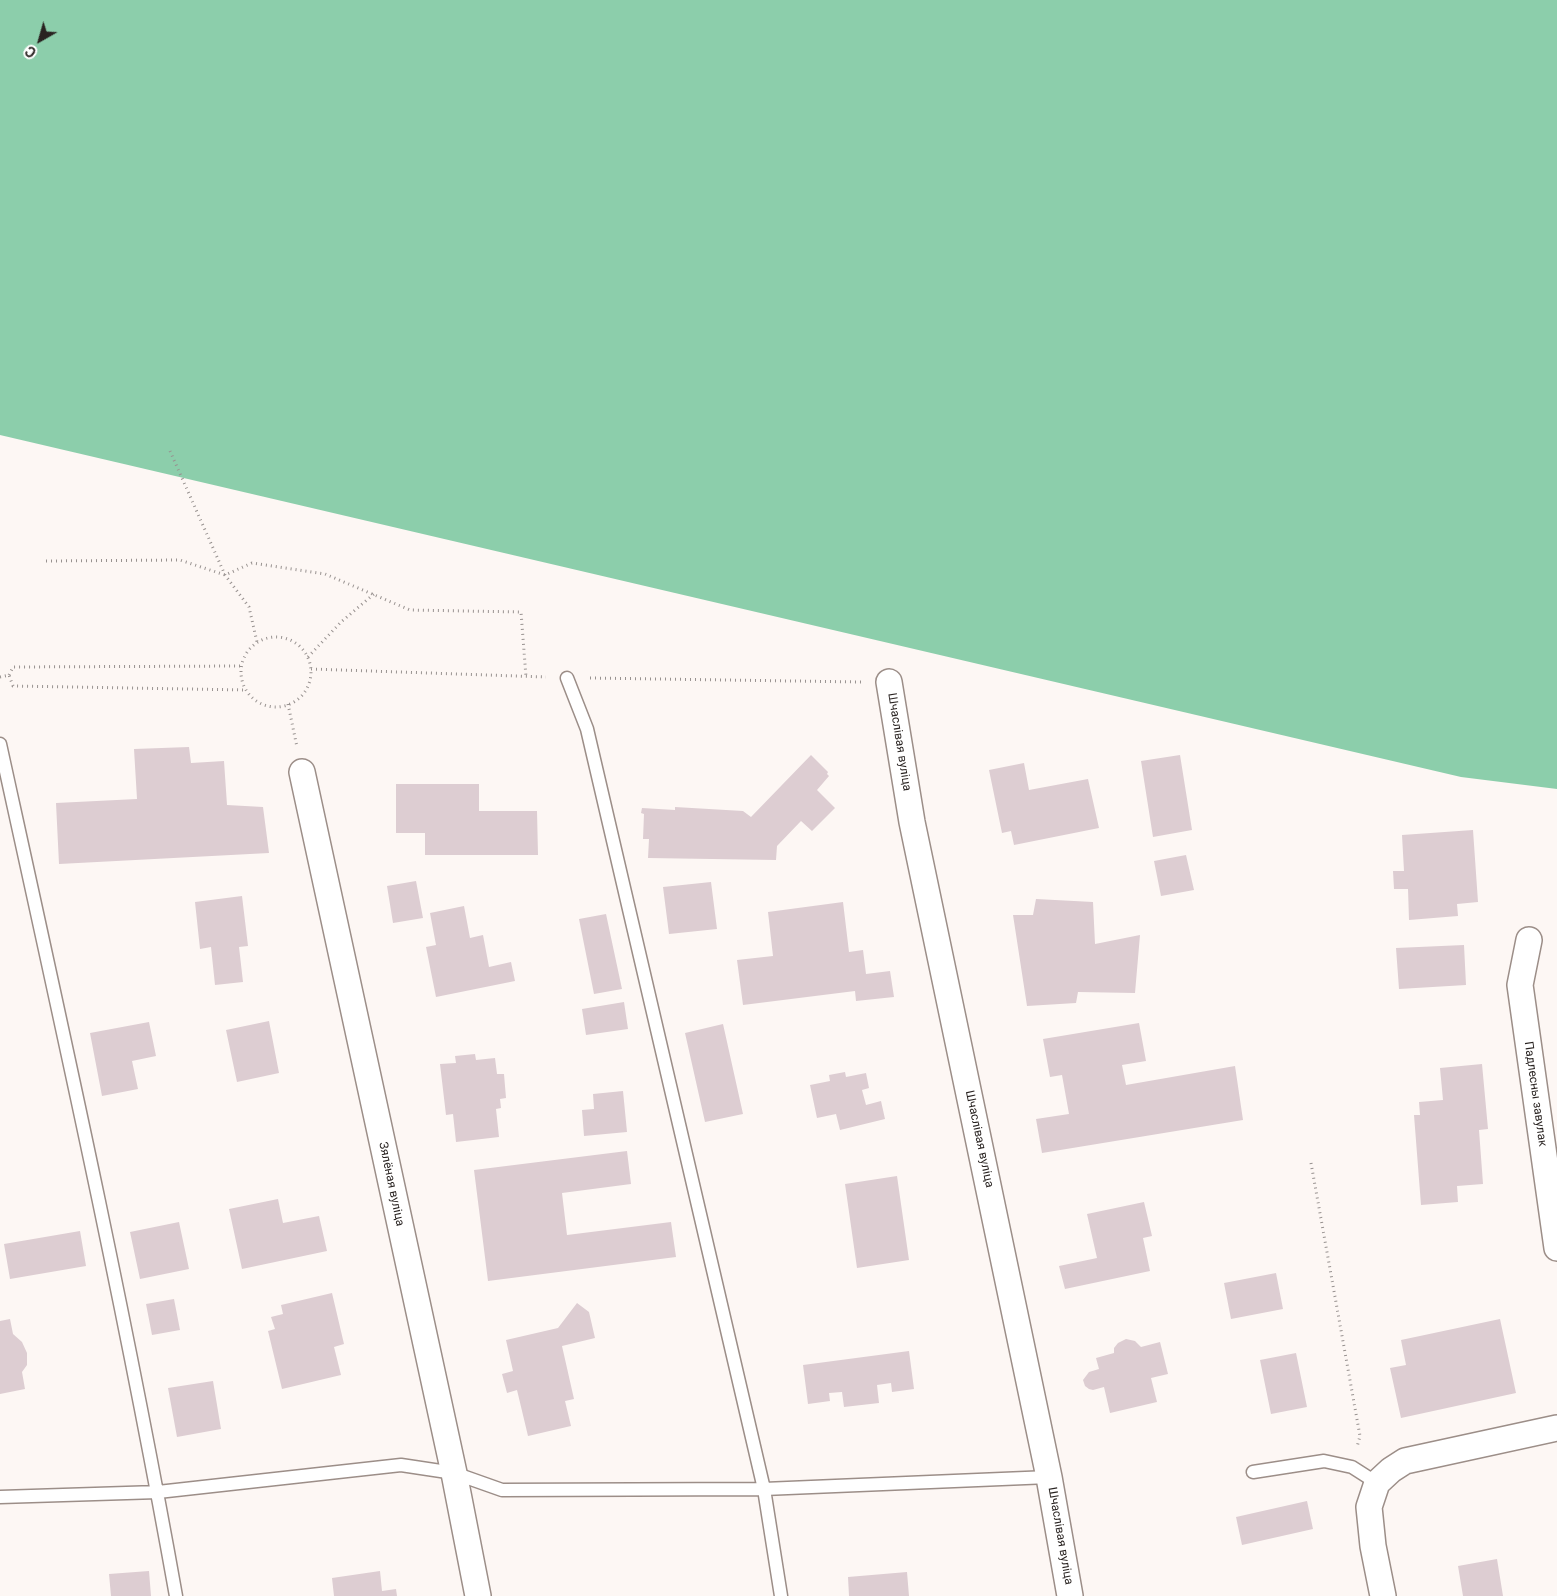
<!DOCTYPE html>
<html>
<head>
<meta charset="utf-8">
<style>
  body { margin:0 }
  #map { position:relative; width:1557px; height:1596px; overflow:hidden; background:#fdf7f4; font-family:Roboto,sans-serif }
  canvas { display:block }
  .north { position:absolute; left:15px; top:15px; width:50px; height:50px; -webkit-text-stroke:4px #fff; paint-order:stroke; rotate:218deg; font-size:14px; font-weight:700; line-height:20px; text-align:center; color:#292321 }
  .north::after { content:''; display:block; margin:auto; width:18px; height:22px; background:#292321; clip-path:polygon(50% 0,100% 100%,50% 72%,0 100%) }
</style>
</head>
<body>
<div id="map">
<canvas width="1557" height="1596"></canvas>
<div class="north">С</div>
</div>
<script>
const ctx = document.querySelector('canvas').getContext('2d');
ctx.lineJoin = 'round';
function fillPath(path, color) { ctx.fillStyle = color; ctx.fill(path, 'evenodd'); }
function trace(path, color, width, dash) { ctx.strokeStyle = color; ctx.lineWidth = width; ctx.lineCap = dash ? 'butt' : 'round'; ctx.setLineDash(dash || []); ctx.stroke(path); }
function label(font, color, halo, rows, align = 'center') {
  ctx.font = font + ' Roboto,sans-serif'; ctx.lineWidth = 4.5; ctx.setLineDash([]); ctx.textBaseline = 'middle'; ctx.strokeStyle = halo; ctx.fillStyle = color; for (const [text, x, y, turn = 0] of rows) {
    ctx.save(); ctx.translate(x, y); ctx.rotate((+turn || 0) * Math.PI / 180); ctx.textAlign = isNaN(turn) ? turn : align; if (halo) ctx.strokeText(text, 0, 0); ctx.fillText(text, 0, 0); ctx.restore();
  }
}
const forest = new Path2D(`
  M0,0H1557V789L1461,777L0,435Z`);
const building = new Path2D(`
  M189,747L191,763L224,761L227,805L263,807L269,853L59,864L56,803L137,799L134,749Z
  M811,755L828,772L827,774L829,776L817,790L835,808L812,831L801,821L777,846L776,860L648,858L649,839H643L644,814L641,813L642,808L675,810V807L743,811L751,817Z
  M1180,755L1192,830L1153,837L1141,761Z
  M1024,763L1029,790L1088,779L1099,828L1014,845L1011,831L1002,833L989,770Z
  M396,784H479V811H537L538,855H425V833H396Z
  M1473,830L1478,902L1457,904L1458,916L1409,920L1408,889H1394L1393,871H1404L1402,835Z
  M1186,855L1194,890L1161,896L1154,861Z
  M416,881L423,918L393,923L387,886Z
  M711,882L717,929L669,934L663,887Z
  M242,896L248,946L239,947L243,982L215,985L211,947L200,949L195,902Z
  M1036,899L1093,902L1095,944L1140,935L1135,993L1078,992L1076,1003L1027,1006L1013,915H1033Z
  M843,902L849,952L863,950L866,974L890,971L894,997L856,1001L855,991L743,1005L737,960L773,956L768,912Z
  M464,906L470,938L483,935L489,967L511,962L515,981L436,997L426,947L436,945L430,913Z
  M606,914L622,989L594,994L579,919Z
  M1464,945L1466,985L1399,989L1396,948Z
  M624,1002L628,1029L586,1035L582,1009Z
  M269,1021L279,1073L237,1082L226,1030Z
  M149,1022L156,1056L132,1061L138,1089L102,1096L90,1033Z
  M1139,1023L1146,1061L1122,1065L1126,1085L1235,1066L1243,1120L1042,1153L1036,1119L1069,1114L1062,1075L1050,1077L1043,1039Z
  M723,1024L743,1114L705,1122L685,1033Z
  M475,1054L476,1060L495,1058L497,1074H504L506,1098L500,1099L501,1108L496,1109L499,1137L456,1142L453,1114L446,1115L440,1064L456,1063L455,1056Z
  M1482,1064L1488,1129L1479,1130L1483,1184L1457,1186L1458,1202L1421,1205L1414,1115H1420L1419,1102L1443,1100L1440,1068Z
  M845,1072L846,1077L866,1073L869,1088L862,1090L866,1105L881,1101L885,1119L840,1130L836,1114L817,1118L810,1085L830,1081L829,1075Z
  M623,1091L627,1132L584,1136L582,1110L594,1109L593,1094Z
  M627,1151L631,1184L562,1193L567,1235L671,1222L676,1257L488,1281L474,1170Z
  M897,1176L909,1260L857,1268L845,1184Z
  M278,1199L283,1223L319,1216L327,1251L242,1269L229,1209Z
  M1144,1202L1152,1236L1143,1238L1150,1271L1065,1289L1059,1266L1097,1258L1087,1214Z
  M179,1222L189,1269L140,1279L130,1232Z
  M80,1231L86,1266L10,1279L4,1244Z
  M1276,1273L1283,1309L1231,1319L1224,1283Z
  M332,1293L344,1344L334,1347L341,1375L282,1389L268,1331L275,1329L271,1317L283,1314L281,1305Z
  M174,1299L180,1330L152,1335L146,1304Z
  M577,1303L589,1312L595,1338L562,1346L574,1399L565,1401L571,1426L528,1436L517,1390L507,1393L502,1374L513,1371L506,1340L558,1328Z
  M10,1319L13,1334L22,1342L27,1353V1365L22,1372L25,1389L0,1394V1321Z
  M1500,1319L1516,1393L1401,1418L1390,1368L1406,1365L1401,1340Z
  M1126,1339L1135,1341L1141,1347L1160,1342L1168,1374L1151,1378L1157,1402L1110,1413L1104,1387L1093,1390L1089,1389L1085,1386L1083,1380L1089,1372L1099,1369L1096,1358L1114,1353V1348L1118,1343Z
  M909,1351L914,1389L892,1392L891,1383L877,1385L879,1403L844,1407L842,1392L829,1393L830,1401L808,1404L803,1365Z
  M1296,1353L1307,1407L1271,1414L1260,1360Z
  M213,1381L221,1429L177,1437L168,1388Z
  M1307,1501L1313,1529L1242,1545L1236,1517Z
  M1497,1559L1503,1596H1463L1458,1566Z
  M149,1571L151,1596H111L109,1574Z
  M380,1571L382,1591L396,1589L397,1596H334L332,1578Z
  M907,1572L909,1596H849L848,1577Z`);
const path = new Path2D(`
  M170,451L225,575L249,607L257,642
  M46,561L180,560L225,575L252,563L325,574L410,610L521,612L526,677
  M241 672a35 35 0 1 1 70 0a35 35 0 1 1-70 0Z
  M308,657L341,622L374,594
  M311,669L546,677
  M9,675L13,667L241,666
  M0,677L9,675L13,686L246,690
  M590,678L861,682
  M288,704L297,747
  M1311,1163L1360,1436L1357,1447`);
const lane = new Path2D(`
  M567,678L587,729L764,1489L781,1596
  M0,744C62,1027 125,1310 176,1596
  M1253,1472L1324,1461L1352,1467L1377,1483
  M0,1497L158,1492L401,1465L454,1473L502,1490L764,1489L1049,1477`);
const street = new Path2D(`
  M889,682L912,822L1049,1477L1070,1596
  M302,772L454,1473L478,1596
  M1529,940L1520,985L1557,1248
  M1383,1596L1373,1546L1369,1507L1377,1483L1391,1470L1405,1461L1557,1428`);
const streetNames = [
  ["Шчаслівая вуліца",899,742,81],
  ["Падлесны завулак",1535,1094,82],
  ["Шчаслівая вуліца",979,1139,78],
  ["Зялёная вуліца",391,1184,78],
  ["Шчаслівая вуліца",1060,1536,80]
];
fillPath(forest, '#8cceab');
fillPath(building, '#ddcdd2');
trace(lane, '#9c8e88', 15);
trace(street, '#9c8e88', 28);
trace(path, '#989290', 3, [1, 4]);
trace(lane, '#fff', 12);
trace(street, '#fff', 25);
label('12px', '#292321', '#fff', streetNames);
</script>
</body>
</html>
